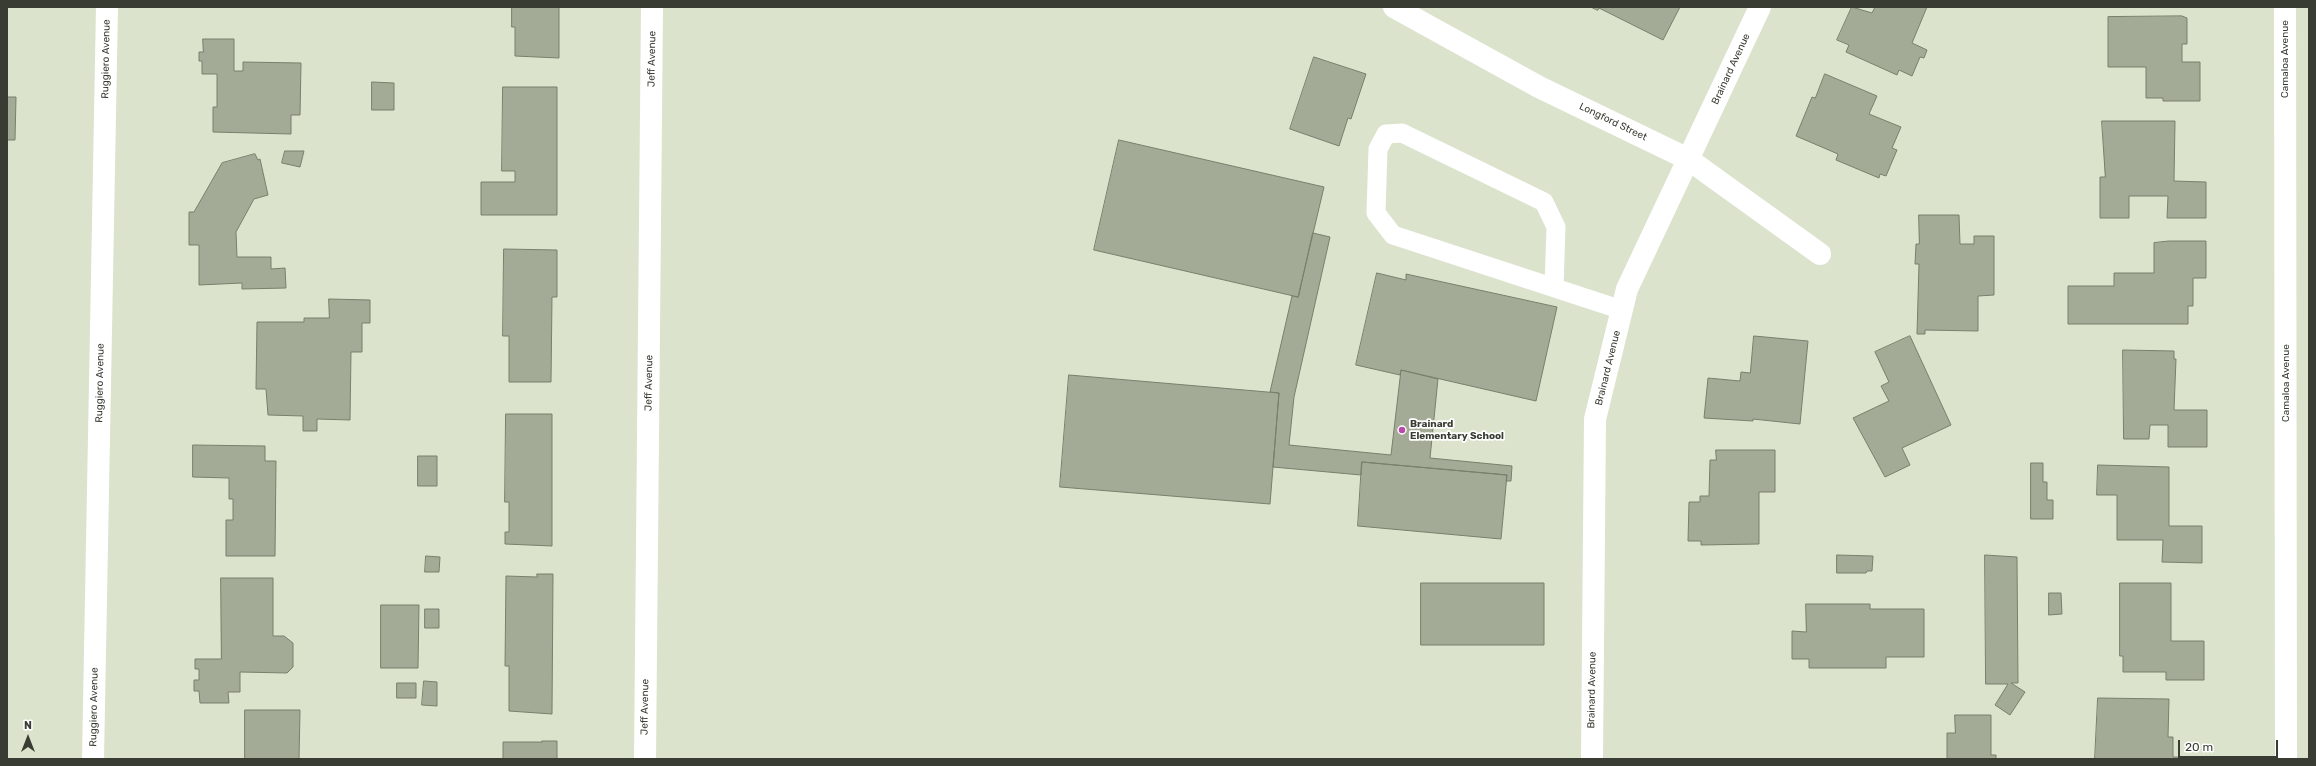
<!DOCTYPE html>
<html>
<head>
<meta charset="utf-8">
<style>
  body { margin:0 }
  #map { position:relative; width:2316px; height:766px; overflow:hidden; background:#dbe3cd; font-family:Rubik,sans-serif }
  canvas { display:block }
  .frame { position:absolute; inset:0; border:8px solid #393c33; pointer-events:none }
  .north { position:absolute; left:8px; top:718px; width:40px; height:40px; -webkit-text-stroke:3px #fff; paint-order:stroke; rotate:0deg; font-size:11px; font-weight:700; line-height:16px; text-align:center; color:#393c33 }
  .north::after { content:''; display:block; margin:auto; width:14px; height:18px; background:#393c33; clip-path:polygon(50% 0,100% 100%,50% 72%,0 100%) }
  .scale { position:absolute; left:2178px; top:740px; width:100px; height:18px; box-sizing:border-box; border:2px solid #393c33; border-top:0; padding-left:5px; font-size:12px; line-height:14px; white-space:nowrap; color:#393c33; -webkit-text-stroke:3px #fff; paint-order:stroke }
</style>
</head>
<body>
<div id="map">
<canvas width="2316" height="766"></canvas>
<div class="frame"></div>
<div class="north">N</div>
<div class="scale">20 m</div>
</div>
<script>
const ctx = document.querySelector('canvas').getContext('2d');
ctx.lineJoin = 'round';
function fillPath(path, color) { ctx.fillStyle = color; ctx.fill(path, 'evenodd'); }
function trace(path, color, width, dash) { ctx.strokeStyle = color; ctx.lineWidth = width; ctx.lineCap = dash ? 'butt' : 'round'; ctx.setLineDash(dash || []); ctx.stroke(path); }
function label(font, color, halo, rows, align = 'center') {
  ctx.font = font + ' Rubik,sans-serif'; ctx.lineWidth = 3.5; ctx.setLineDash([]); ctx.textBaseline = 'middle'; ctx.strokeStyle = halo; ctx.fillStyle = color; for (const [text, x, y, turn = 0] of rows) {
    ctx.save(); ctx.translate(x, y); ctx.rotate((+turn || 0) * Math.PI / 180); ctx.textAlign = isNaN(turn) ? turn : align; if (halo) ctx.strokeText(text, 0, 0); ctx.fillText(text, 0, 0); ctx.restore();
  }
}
const building = new Path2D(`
  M512,7H559V58L515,56V27H512Z
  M1591,7H1680L1663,40L1599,8L1598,10Z
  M1852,7L1872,13L1875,7H1927L1912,43L1927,50L1924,58L1920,57L1912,76L1899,70L1897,75L1846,52L1849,45L1837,40Z
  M2182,16L2187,18V44H2182V62H2200V101H2163V98H2146V67H2108V17Z
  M203,39H234V71H243V62L301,63L300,115H291V134L213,132V107H217V74H202V61H199V52H203Z
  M1314,57L1366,74L1351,119L1348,118L1339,146L1290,129Z
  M1825,74L1877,96L1869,114L1901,127L1892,148L1897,150L1886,176L1880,174L1879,178L1836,160L1838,154L1796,136L1812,97L1815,98Z
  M372,82L394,83V110H372Z
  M503,87H557V215H481V182H515V171H502Z
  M7,97H16L15,140H7Z
  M2102,121H2175L2174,181L2206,182V218H2167L2168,196H2129V218H2100V177H2105Z
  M1119,140L1324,187L1298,297L1094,250Z
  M285,151H304L300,167L282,163Z
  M255,154L258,160L260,159L268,195L254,199L236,232L237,257H271V269L285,268L286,288L242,289V283L199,285V245H189V212H194L222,163Z
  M1919,215H1959L1960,244H1974V236H1994V295L1978,296V331L1925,330V334H1917L1919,264H1915L1916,244H1919Z
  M1313,233L1330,237L1294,397L1289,445L1391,455L1401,370L1438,379L1430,458L1512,466L1511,481H1506L1507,475L1362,462L1361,475L1273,467L1279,393L1270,392L1292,296L1298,297Z
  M2169,241H2206V278H2193V306H2188V324H2068V286H2114V273H2154V243Z
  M504,249L557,250V297H552L551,382H509V336H503Z
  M1377,273L1406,280V274L1557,307L1536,401L1401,370L1400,375L1356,365Z
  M329,299L370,300V323H362V352H351L350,420L317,419V431H303V416L268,415L266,389H256L257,322H304V318H329Z
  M1754,336L1808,341L1800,424L1753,419V421L1704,418L1708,378L1740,381L1741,372L1750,373Z
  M1910,336L1951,425L1902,448L1910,465L1885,477L1853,418L1889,401L1881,386L1889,382L1875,352Z
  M2123,350L2174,351V359H2176L2174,410H2207V447H2168V425H2150L2149,439H2124Z
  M1069,375L1279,393L1270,504L1060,487Z
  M506,414H552V546L505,544V532H509V502H505Z
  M193,445L265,446V461H276L275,556H226V520H233V499H229V478L193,477Z
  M1716,450H1775V492H1759V544L1701,545V541H1688L1689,502H1700V496H1709L1710,460H1716Z
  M418,456H437V486H418Z
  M1362,462L1507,475L1501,539L1358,526Z
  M2031,463H2043V482H2047V500H2053V519H2031Z
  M2098,465L2169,467V526H2202V563L2162,562L2163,540H2117V495H2097Z
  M1837,555L1873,556L1872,571H1867L1866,573H1837Z
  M1985,555L2017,557L2018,683H2011L2025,692L2010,715L1995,705L2008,684H1986Z
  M426,556L440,557L439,572H425Z
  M537,574H553L552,714L509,711V666H505L506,576L537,577Z
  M221,578H273V636H284L293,643V667L287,673L240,672V692H228L229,703H200L199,691H194V680H199V669H195V659H221Z
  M1421,583H1544V645H1421Z
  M2120,583H2171V641H2204V680H2166V672H2123V656H2120Z
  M2049,593H2061L2062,614L2049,615Z
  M1806,604H1870V609H1924V657H1886V668H1809V659H1792V631L1806,632Z
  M381,605H419L418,668H381Z
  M425,609H439V628H425Z
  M424,681L437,682V706L422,705Z
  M397,683H416V698H397Z
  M2098,698L2169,699L2168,737H2173V757H2201V759H2095Z
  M245,710H300L299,759H245Z
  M1955,715H1991V755H1996V759H1947V733H1955Z
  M542,741H557V759H503V742H542Z`);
const lane = new Path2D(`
  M1554,287L1556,227L1544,202L1402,133L1386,134L1378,149L1376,213L1393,235L1622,310`);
const street = new Path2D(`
  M1394,7L1539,87L1688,159L1820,254
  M2285,7L2286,759
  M93,759L107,7
  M645,759L652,7
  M1592,759L1595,419L1627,289L1760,7`);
const markers = [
  [1402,430,4,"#b84baa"]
];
const streetNames = [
  ["Ruggiero Avenue",106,59,-89],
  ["Jeff Avenue",652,59,-89],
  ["Camaloa Avenue",2285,59,-90],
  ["Brainard Avenue",1731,69,-65],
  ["Longford Street",1613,122,26],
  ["Brainard Avenue",1608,368,-76],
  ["Ruggiero Avenue",100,383,-89],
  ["Jeff Avenue",649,383,-89],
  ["Camaloa Avenue",2286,383,-90],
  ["Brainard Avenue",1592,690,-89],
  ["Ruggiero Avenue",94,707,-89],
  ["Jeff Avenue",645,707,-89]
];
const poiNames = [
  ["Brainard",1410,424],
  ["Elementary School",1410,436]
];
fillPath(building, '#a3aa96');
trace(building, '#787f6c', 1);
trace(lane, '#fff', 19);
trace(street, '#fff', 22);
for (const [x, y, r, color] of markers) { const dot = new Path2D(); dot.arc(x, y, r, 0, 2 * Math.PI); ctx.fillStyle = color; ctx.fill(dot); trace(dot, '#fff', 1.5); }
label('10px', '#393c33', '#fff', streetNames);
label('bold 10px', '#393c33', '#fff', poiNames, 'left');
</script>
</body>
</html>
